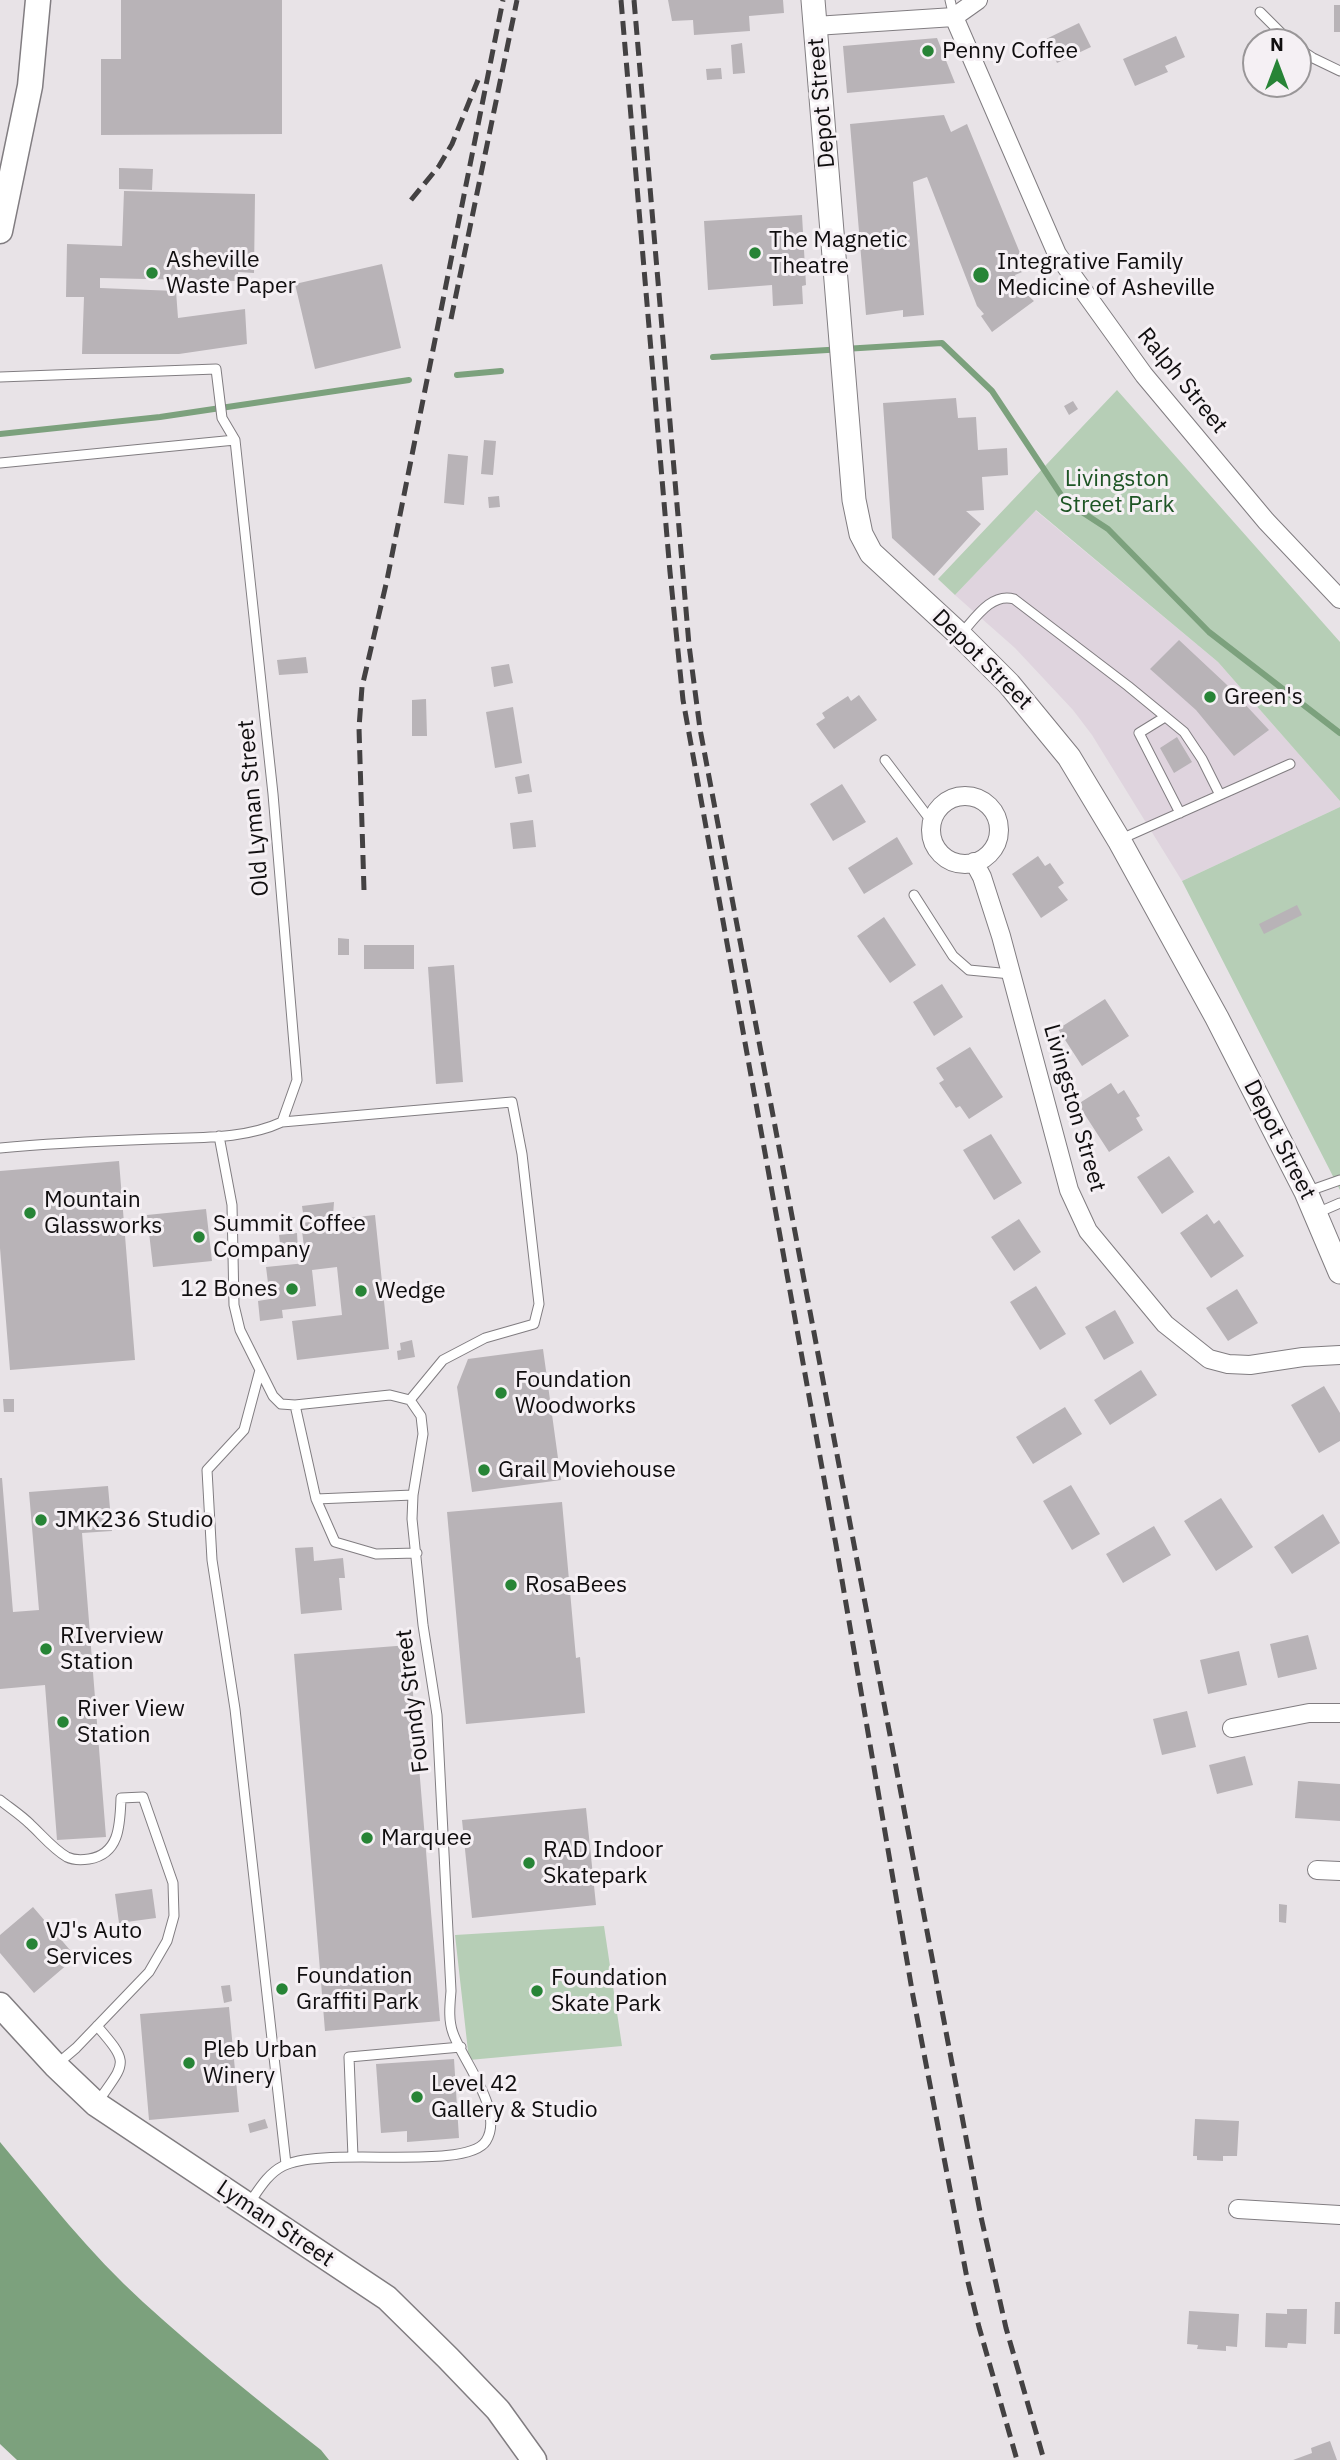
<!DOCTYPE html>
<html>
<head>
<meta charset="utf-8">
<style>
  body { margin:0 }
  #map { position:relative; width:1340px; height:2460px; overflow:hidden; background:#e8e3e7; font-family:"IBM Plex Sans",sans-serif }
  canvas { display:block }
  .north { position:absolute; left:1242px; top:28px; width:70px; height:70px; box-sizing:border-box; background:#f5f0f4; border:2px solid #999698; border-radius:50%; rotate:0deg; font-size:19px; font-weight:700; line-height:28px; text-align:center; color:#100e0f }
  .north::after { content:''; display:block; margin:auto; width:24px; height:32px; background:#278436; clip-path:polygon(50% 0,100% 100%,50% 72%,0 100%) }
</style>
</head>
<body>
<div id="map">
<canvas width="1340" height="2460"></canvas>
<div class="north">N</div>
</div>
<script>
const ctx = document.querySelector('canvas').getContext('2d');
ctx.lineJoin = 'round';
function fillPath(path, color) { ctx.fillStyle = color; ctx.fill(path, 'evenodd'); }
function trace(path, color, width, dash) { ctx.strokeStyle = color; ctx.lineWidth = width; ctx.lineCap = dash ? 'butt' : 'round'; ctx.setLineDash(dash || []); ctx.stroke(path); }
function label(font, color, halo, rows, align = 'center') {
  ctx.font = font + ' "IBM Plex Sans",sans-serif'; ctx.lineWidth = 6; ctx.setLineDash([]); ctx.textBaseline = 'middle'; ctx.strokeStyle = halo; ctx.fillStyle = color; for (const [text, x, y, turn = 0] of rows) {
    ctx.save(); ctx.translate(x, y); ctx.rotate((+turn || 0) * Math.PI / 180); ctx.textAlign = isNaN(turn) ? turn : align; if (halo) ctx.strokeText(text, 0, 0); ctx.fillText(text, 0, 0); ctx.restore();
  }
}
const built = new Path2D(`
  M1035,510L1218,662L1340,801V807L1182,881L1092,735L1073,710L1015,648L955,595Z`);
const green = new Path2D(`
  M1117,390L1340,642V801L1218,662L1036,510L955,595L938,579Z
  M1340,807V1190L1182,881Z
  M604,1926L622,2046L469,2060L455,1935Z`);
const water = new Path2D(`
  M0,2142C46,2197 90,2254 143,2302C200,2354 260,2402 321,2450L329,2460H17L0,2444Z`);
const stream = new Path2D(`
  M713,357L942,343L992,391L1065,501L1108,529L1209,632L1340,733
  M457,375L501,371
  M0,434L160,417L409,380`);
const building = new Path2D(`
  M121,0H282V134L101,135V59H121Z
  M668,0H783L784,13L749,16L750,31L694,35L693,20L672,21Z
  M1334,5H1340V32H1334Z
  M1079,23L1091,47L1057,63L1046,39Z
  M1176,36L1185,57L1165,66L1168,72L1135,86L1123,59Z
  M937,38L955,83L847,93L843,46Z
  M742,43L745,73L733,74L731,45Z
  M721,68L722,79L707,80L706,69Z
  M944,115L951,132L967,124L1027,270L1015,275L1019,287L1034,301L992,332L981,316L984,314L977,306L927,177L913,182L924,315L903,317V310L866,315L850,124Z
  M119,168L153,169L152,190L119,189Z
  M124,191L255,194L254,273L238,272V281L100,278V288L176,291L178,318L245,309L247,344L179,354H82L84,297H66L67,244L122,246Z
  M802,215L806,285L802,286L803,304L773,306L772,285L708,290L704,221Z
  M382,264L401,348L315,369L295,284Z
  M956,398L958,418L976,417L978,450L1007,448L1008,475L982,477L984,510L966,511L981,524L934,576L892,538L883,403Z
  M1073,401L1078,409L1069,415L1064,406Z
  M484,440L496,441L493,475L481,474Z
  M448,454L468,456L464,505L444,503Z
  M499,496L500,507L489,508L488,497Z
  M1179,640L1226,684L1269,730L1234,756L1196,710L1150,669Z
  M306,657L308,673L279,675L277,660Z
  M509,664L513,683L494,687L491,667Z
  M859,695L877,720L834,749L816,724L825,718L822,713L848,696L851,701Z
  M426,699L427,736H412V700Z
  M513,707L522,763L495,768L486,712Z
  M1177,737L1192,762L1174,773L1160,748Z
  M529,774L532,792L518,794L515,777Z
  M842,784L866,822L833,841L810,804Z
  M533,820L536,847L513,849L510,823Z
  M897,837L913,864L864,894L848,868Z
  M1038,856L1045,866L1050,863L1064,883L1058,887L1068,900L1041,918L1012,874Z
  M1297,905L1302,915L1264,934L1259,924Z
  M884,917L916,965L890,983L857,936Z
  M338,938L349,939V955H338Z
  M364,945H414V969H364Z
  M454,965L463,1082L436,1084L428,967Z
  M942,984L963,1017L934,1036L913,1002Z
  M1105,999L1129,1036L1082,1066L1058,1029Z
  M970,1047L1003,1097L969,1119L960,1106L956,1108L939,1083L944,1080L936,1068Z
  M1111,1083L1118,1094L1124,1090L1140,1116L1136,1118L1143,1130L1109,1152L1078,1104Z
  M991,1134L1022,1183L994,1200L963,1150Z
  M1169,1156L1194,1192L1162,1214L1137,1177Z
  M119,1161L135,1360L10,1370L0,1248V1171Z
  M334,1202L333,1216L304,1220L302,1206Z
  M206,1209L212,1261L153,1267L147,1215Z
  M1207,1214L1214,1224L1219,1220L1244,1256L1211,1278L1180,1233Z
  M375,1215L389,1349L297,1360L292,1321L342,1315L337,1267L312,1270L316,1306L282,1310L283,1318L260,1321L258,1301L270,1299L266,1267L306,1263L301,1223Z
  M1019,1219L1041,1252L1014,1271L991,1237Z
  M297,1233L298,1251L281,1252L279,1235Z
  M1036,1286L1066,1334L1040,1350L1010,1302Z
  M1237,1289L1258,1323L1228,1341L1206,1308Z
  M1115,1310L1134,1343L1104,1360L1085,1327Z
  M412,1340L415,1357L398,1360L397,1351L401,1350L400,1343Z
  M543,1349L561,1480L472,1492L457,1387L468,1359Z
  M1141,1370L1157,1395L1110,1425L1094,1400Z
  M1324,1386L1340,1413V1441L1319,1453L1291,1405Z
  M3,1399H14V1412H4Z
  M1065,1407L1082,1434L1033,1464L1016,1437Z
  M0,1478H2L13,1612L39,1610L29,1492L108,1486L112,1531L82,1533L106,1837L57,1840L45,1685L0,1689Z
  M1071,1485L1100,1534L1072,1550L1043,1501Z
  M1221,1498L1253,1547L1216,1571L1184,1521Z
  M562,1502L576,1658L580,1657L585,1713L466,1724L447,1512Z
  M1323,1514L1340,1543L1292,1574L1274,1547Z
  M1154,1526L1171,1555L1123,1583L1106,1554Z
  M313,1547L314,1561L343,1558L345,1578H339L342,1610L301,1614L295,1548Z
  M1308,1635L1317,1669L1278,1678L1270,1644Z
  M409,1645L440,2021L325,2031L294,1654Z
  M1239,1651L1247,1685L1208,1694L1200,1660Z
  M1187,1711L1196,1747L1162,1755L1153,1719Z
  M1245,1756L1253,1785L1217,1794L1209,1765Z
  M1298,1781L1340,1784V1821L1295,1818Z
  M586,1808L596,1905L472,1918L462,1820Z
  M152,1889L156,1918L119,1923L115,1894Z
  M1279,1904L1287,1905L1286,1923L1279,1922Z
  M33,1907L76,1957L34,1993L0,1953V1935Z
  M230,1985L232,2001L224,2003L221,1986Z
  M229,2007L239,2112L149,2120L140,2014Z
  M454,2059L459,2138L407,2142V2131L381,2133L376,2064Z
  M265,2119L268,2128L250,2133L248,2124Z
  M1195,2119L1239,2121L1237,2156H1223V2161L1197,2160V2156H1193Z
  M1335,2302H1340V2334H1334Z
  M1287,2309H1307L1306,2344L1288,2343L1287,2348L1265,2347L1266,2313L1287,2314Z
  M1189,2311L1239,2314L1237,2347L1226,2346V2351L1197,2349L1198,2345L1187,2344Z
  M1330,2441L1337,2460H1293L1312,2453L1311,2448Z`);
const service = new Path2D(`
  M950,0L954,17
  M1260,12L1290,42
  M1298,48L1313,58L1340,71
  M0,377L216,369L222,418L235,440
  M0,463L235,440L273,794L297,1080L282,1122C243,1140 197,1137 155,1139C103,1141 52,1143 0,1148
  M960,635C974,620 991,592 1014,599L1128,686L1184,732L1202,759L1220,795
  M1165,717L1139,733L1180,813
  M885,760L932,822
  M1121,839L1290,764
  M914,895L953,956L969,970L1011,974
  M282,1122L512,1102L522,1154L539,1304L534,1324L485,1338L443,1360L410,1400
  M219,1136L232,1205L234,1305L240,1330L273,1396L281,1404L295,1405L390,1395L410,1400L421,1416L423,1434L413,1495L412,1519L423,1625L437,1715L451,1991C450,2004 448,2020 453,2033C462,2060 505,2111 486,2141C466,2172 323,2145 283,2166C267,2174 258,2191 248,2205
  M1306,1192L1340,1180
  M1317,1213L1340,1203
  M260,1370L244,1430L207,1470L212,1560L235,1709L286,2164
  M295,1405L316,1499L335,1542L376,1554L417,1553
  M316,1499L413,1495
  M0,1800C10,1808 21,1815 30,1824C42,1835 53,1849 67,1857C73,1860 82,1860 89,1859C120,1854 120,1824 121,1798L143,1797L173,1883L174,1916L167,1941L149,1972L76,2048L56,2065
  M97,2103C125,2062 131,2065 97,2026
  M353,2157L349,2057L461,2047`);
const minor = new Path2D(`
  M954,17L1057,254L1144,375L1266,521L1340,599
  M815,26L954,17L978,0
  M931 830a34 34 0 1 1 68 0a34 34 0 1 1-68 0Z
  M974,862L982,877L1001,936L1069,1190L1088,1231L1165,1324L1209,1359L1228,1364L1250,1365L1303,1357L1340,1355
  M1232,1728L1309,1713H1340
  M1317,1870L1340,1871
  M1238,2209L1340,2215`);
const tertiary = new Path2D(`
  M813,0L854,500L861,534L871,553L960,635L1009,684L1069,757L1119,840L1217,1018L1306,1192L1340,1272`);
const secondary = new Path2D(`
  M0,231L30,86L38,0
  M0,2005L55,2065L96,2104L387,2298L448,2358L498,2410L534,2460`);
const rail = new Path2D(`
  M621,0L670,572L683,700L836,1545L913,1996L967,2278L979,2327L1017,2460
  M634,0L689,645L700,729L981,2217L1006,2328L1044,2460
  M411,200L439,166L452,144L478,80
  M451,319L517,0
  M364,890L359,728L362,687L387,580L503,0`);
const markers = [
  [928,51,7,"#278436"],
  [755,253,7,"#278436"],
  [152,273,7,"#278436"],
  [981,275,9,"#278436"],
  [1210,697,7,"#278436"],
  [30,1213,7,"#278436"],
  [199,1237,7,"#278436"],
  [292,1289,7,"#278436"],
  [361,1291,7,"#278436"],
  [501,1393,7,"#278436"],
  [484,1470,7,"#278436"],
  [41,1520,7,"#278436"],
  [511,1585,7,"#278436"],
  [46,1649,7,"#278436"],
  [63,1722,7,"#278436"],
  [367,1838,7,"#278436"],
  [529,1863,7,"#278436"],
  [32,1944,7,"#278436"],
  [282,1989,7,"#278436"],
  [537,1991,7,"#278436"],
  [189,2063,7,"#278436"],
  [417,2097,7,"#278436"]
];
const poiNames = [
  ["Penny Coffee",942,51],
  ["The Magnetic",769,240],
  ["Theatre",769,266],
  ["Asheville",166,260],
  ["Waste Paper",166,286],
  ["Integrative Family",997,262],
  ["Medicine of Asheville",997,288],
  ["Green's",1224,697],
  ["Mountain",44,1200],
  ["Glassworks",44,1226],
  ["Summit Coffee",213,1224],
  ["Company",213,1250],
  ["12 Bones",278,1289,"right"],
  ["Wedge",375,1291],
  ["Foundation",515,1380],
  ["Woodworks",515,1406],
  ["Grail Moviehouse",498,1470],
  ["JMK236 Studio",55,1520],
  ["RosaBees",525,1585],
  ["RIverview",60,1636],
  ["Station",60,1662],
  ["River View",77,1709],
  ["Station",77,1735],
  ["Marquee",381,1838],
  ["RAD Indoor",543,1850],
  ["Skatepark",543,1876],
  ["VJ's Auto",46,1931],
  ["Services",46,1957],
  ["Foundation",296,1976],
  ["Graffiti Park",296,2002],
  ["Foundation",551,1978],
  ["Skate Park",551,2004],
  ["Pleb Urban",203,2050],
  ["Winery",203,2076],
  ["Level 42",431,2084],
  ["Gallery & Studio",431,2110]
];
const streetNames = [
  ["Depot Street",822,103,-95],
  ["Ralph Street",1182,381,51],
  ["Depot Street",982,660,45],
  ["Old Lyman Street",254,808,-95],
  ["Livingston Street",1074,1108,74],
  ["Depot Street",1279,1140,63],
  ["Foundy Street",413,1701,-97],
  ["Lyman Street",275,2224,34]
];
const parkNames = [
  ["Livingston",1117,479],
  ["Street Park",1117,505]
];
fillPath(built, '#dfd4de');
fillPath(green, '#b6ceb6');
fillPath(water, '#7ca17d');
trace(stream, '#7ca17d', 6);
fillPath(building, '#b8b3b7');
trace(service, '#817d81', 11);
trace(minor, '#817d81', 20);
trace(tertiary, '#817d81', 25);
trace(secondary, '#817d81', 27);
trace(service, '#fff', 9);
trace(minor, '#fff', 18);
trace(tertiary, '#fff', 23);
trace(secondary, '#fff', 24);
trace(rail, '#434142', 5, [14, 7]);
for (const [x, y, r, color] of markers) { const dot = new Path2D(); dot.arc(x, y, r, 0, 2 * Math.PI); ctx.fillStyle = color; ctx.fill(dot); trace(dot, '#f5f0f4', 2.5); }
label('23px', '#100e0f', '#f5f0f4', poiNames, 'left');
label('23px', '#100e0f', '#f5f0f4', streetNames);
label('23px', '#1e5525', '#f5f0f4', parkNames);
</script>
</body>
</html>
